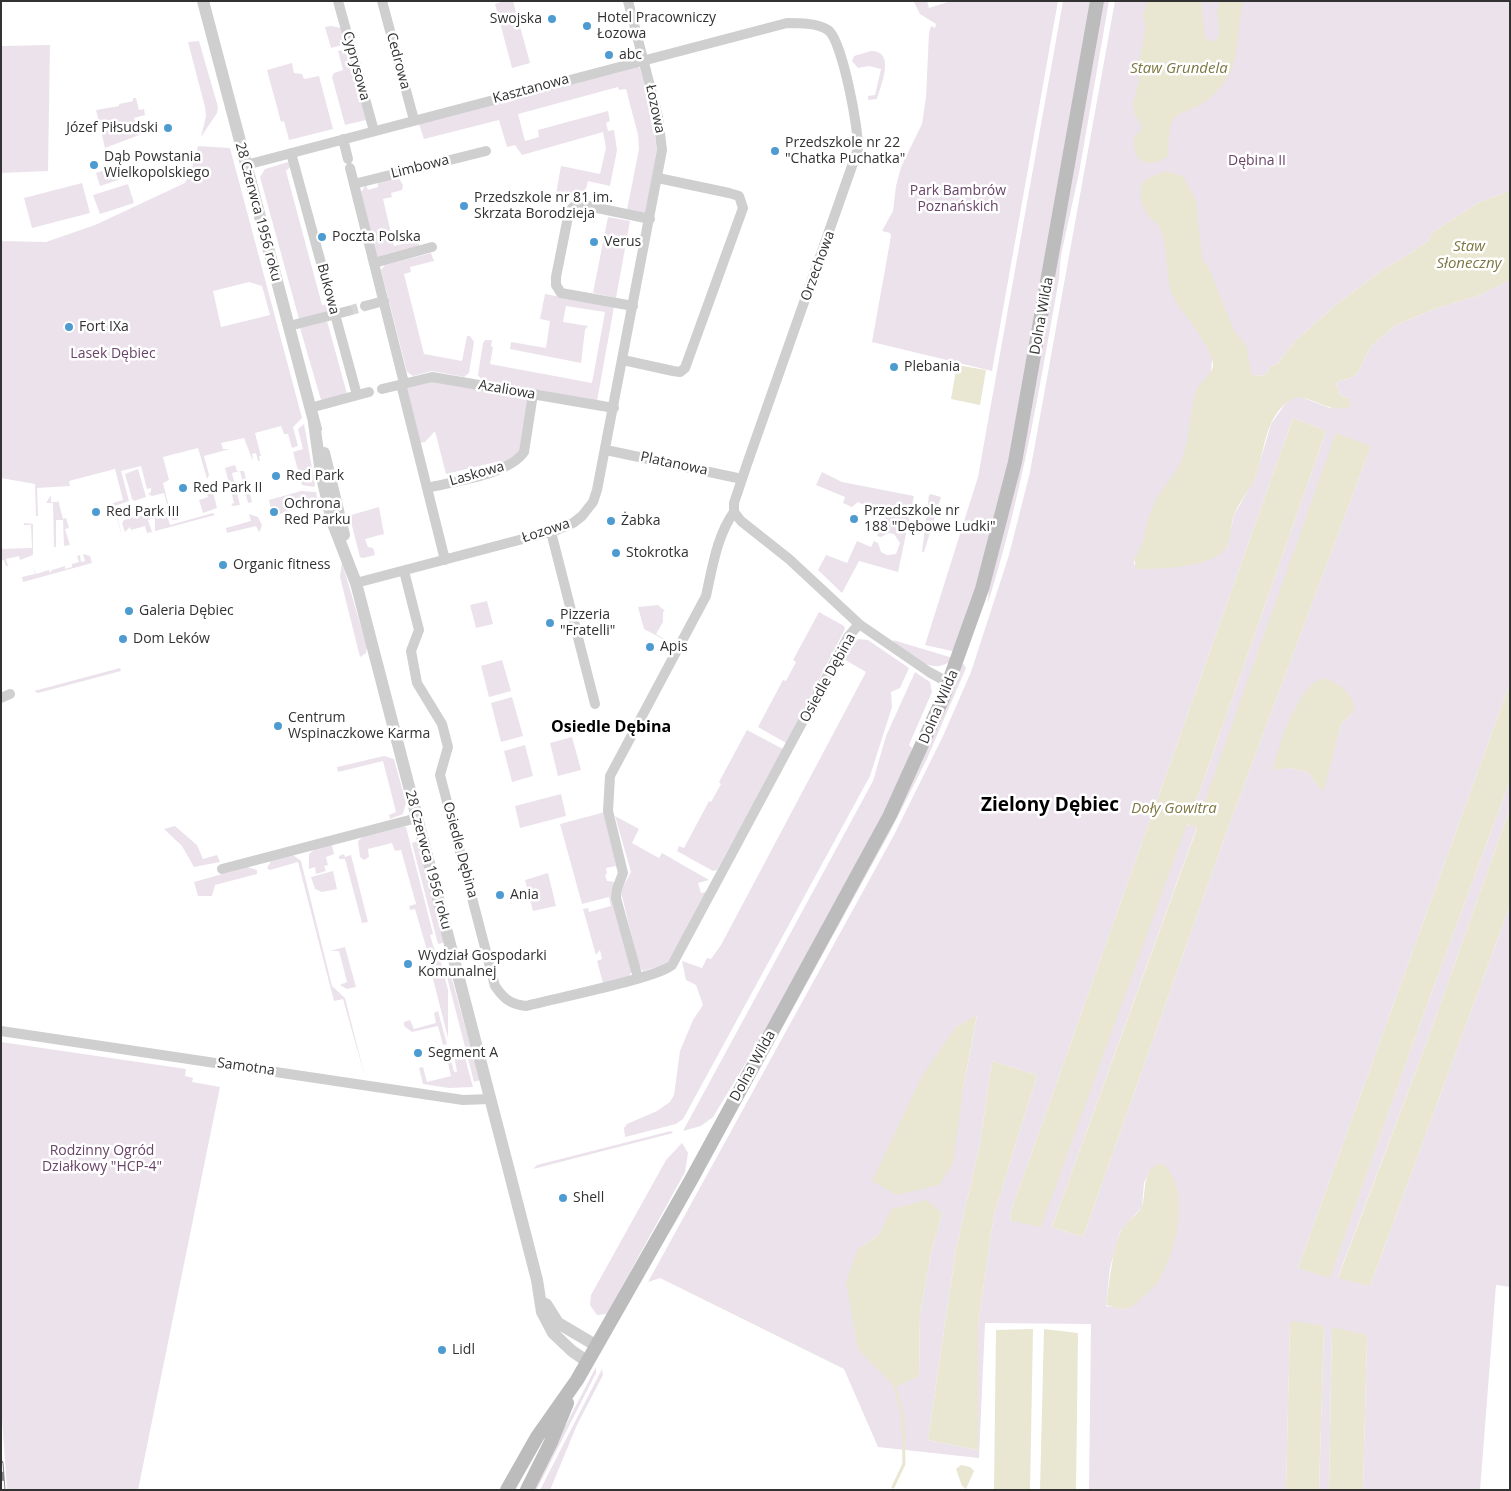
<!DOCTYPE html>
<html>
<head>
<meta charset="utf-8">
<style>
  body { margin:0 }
  #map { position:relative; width:1511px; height:1491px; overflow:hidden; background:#fff; font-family:"Open Sans",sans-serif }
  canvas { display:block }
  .frame { position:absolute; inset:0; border:2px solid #323232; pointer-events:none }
</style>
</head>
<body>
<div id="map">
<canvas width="1511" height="1491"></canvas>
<div class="frame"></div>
</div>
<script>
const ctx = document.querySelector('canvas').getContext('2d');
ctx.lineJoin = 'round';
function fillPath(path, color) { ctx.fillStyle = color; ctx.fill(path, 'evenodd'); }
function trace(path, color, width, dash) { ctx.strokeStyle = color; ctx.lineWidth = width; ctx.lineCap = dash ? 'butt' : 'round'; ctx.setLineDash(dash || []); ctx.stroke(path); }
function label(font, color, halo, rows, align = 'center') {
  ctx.font = font + ' "Open Sans",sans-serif'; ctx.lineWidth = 5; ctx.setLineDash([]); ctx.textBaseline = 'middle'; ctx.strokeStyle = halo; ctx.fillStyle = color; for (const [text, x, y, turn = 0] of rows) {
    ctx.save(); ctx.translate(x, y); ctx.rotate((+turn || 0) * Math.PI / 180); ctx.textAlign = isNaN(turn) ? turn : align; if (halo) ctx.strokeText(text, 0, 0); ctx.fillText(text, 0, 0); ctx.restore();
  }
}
const green = new Path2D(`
  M504,1H513L530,63L512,68L495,4Z
  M927,1L929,8L951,1H1058L992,371L872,342L891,236L890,233L882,231L893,211L896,186L901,167L922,124L926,97L929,33L931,26L935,28L936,24L920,14L914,2Z
  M1063,1H1092L1015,437L989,549L956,652L925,645L978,477Z
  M1102,1H1109L1079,173L1061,255L1059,279C1039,390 1022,495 988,603L989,585Z
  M1115,1H1510V191L1478,203L1433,232L1428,241L1411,253L1381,271L1337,304L1295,341L1278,363L1270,367L1267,373L1262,376L1252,375L1248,360H1212L1208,413L1140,551L1134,558V565L1227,547L1234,515L1255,478L1271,424L1285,404L1291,398L1301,397L1330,408L1349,398L1341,396L1336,384L1338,381L1348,379L1357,374L1371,346L1396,325L1437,308L1477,296L1510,280V683L1298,1268L1330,1277L1418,1029L1510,780V808L1431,1031L1338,1277L1370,1286L1510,905V1287L1496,1285L1480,1490H1363L1367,1335L1332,1328L1329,1490H1319L1324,1326L1290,1324L1286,1490H1089L1091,1324L985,1323L979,1458L878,1447L844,1369L660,1278L648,1282L894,835L943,736L971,672L1009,555L1030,472ZM1293,418L1326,431L1193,810L1201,812L1371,446L1229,825L1083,1237L1052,1227L1197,827L1186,824L1011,1221L1010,1214ZM1354,711L1341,724L1333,753L1319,788L1308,772L1290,768ZM977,1016L963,1089L956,1027ZM992,1061L1037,1075L994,1214L978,1324V1450L928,1440L956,1249L980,1144ZM1149,1172L1125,1309L1106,1306L1110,1268L1120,1232L1142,1207L1144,1183ZM942,1213L931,1253L920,1314L919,1376L858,1249L880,1234Z
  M331,26L341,28L345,44L331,48L325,27Z
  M199,41L218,107L217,113L201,137L206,116L205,107L188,42Z
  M50,45L48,171L1,173V46Z
  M346,49L366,120L345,125L332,77L334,73L343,70L338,51Z
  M871,51C896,51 881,85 877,99L868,100V96L875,95L881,69L869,66L858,68L852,61L854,56Z
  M292,63L294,73L302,74L304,79L319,76L333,129L289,140L284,121L281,122L267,70Z
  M637,66L640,68L652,113L657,150L645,214L627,210L639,149L638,135L626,89L619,90L618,87L518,114L525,141L539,137L538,130L608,111L610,121L606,123L608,131L614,130L617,150L610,186L588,181L583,200L556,194L561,166L600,174L606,148L603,132L522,155L515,145L507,147L499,120L424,139L419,124Z
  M133,98H136L139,110L144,109L145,115L134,118L139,135L105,148L96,110L119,106V104L133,101Z
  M198,146L230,148L302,418L293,427L298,446L292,448L288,434H284L281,426L255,433L261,456H259L260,461H258L256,453L252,454L253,460L252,459L244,438L221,443L223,449H230L204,456L209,475L207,479L198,448L163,457L169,480L163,483L169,507L175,506L179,519L174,520L171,519L164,493L152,496L148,494L151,492V488L147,489L141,466L121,471L129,501L115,506L122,537L113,503L123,500L115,469L69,481L70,486L37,488L38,516H36L35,484L1,478V241L46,242L95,225L185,183L191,171ZM249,282L262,286L270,315L221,327L213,291Z
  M288,162L291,166L286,171L322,305L329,304L330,307L327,312L299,319L260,177L265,169Z
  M120,165L124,178L100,186L96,173Z
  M398,177L403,185L402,190L391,193L392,197L383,199L394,246L419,240V248L380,258L377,257L361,192L366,185L368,190L378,187V182Z
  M82,183L90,213L32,228L24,198Z
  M128,184L134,203L100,214L93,195Z
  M608,217L630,221L616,298L593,293Z
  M431,253L434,261L410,267L411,272L404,274L424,354L462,361L467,336H470L474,342L469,373L464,377L432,371L413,376L407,372L381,270L385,265Z
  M545,294L614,307L597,401L482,380L478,375L483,343L485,340H492L491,346L493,347L490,364L592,383L605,312L566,306L563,322L588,326L585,330L581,363L510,349L511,342L546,348L550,321L540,319Z
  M327,321L347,394L321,400L300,328Z
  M432,380L529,396L520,452L502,466L500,461L446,474L435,431L425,442L419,443L404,385Z
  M304,424L315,484L314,487L302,485L293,452L303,449L298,429Z
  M235,465L237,471H244L252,502L248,503L240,471L232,473L240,505L233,506L231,504L234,503L225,468Z
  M138,469L146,497L134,501L132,499L125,474Z
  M822,472L842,482L914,496L898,572L859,561L842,593L818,570L826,555L847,563L857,541L871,547L874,541L878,543L881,552L887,555L896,554L900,543L894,534L888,533L881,537L877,536L886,515L858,502L852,507L843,503L845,497L816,485Z
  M209,486L212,488L217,508L203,513L199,500L208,497L206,489L197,491L196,489Z
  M301,491L316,492L317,498L311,504L277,515L275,508L271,509L269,500Z
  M931,494L941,497L924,552H922L929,495Z
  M51,495V502H57L58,500L63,519L66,518L69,528L65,529L70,545L64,546L63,520H56V547H54L53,503H46Z
  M379,507L384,534L365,539L368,547L373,548L375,555L363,558L360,557L350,518L351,515Z
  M163,510L166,512L170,525L213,513L215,515L155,531V518L148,520L152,532L147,533L145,526L131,530L130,527L125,532L122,523L124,520Z
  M249,514L258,517L262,525L260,531L259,532L256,526L227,533L226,528L251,521Z
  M24,523L33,524V555L20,560L19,556L6,559L8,566H6L4,560H1V549L32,548L31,525H24Z
  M83,554L90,556L92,563L23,582L22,577L35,574L33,567L36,574L49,570L50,573L52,570L65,566V569L72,567V564L79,562L77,556L80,555L81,562L85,561Z
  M342,562L367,647L366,653L360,657L340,577Z
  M487,601L493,624L476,628L470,605Z
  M658,605L665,611L663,612V622L656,634L674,645L644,629L638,607Z
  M819,612L844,626L845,629L786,743L758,727L783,680L786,681L796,662L793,660Z
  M858,639L868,640L909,668L900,688L891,692L892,707L870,776L683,1119L676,1124L625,1137L624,1128L627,1124L657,1111L670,1102L674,1095L680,1051L693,1020L703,1005L696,985L686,980L682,961L702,968L707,958L711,959L721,945L866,672L842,658L850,644L852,645Z
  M893,640L953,658C935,679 910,654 894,643Z
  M502,660L511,691L489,697L481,666Z
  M963,663L966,668L926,761L890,832L668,1236Z
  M120,668L121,671L38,693L34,691Z
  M915,672L930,682L932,692L909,745L912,748L907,768L896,792L758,1043L713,1117L701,1126L683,1131L873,781L886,736Z
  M512,697L523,736L501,742L491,703Z
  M747,730L783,749L717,870L713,871L677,851L679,846L684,848L709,801L711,802L721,784L719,782Z
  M572,737L581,770L558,776L550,743Z
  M525,745L533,776L512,782L504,751Z
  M384,756L394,759L406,803L403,814L390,819L389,815L396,812L383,761L338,772L337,767Z
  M561,794L566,816L520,828L515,806Z
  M605,812L616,866L606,868L607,874L605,875L607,881L615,882L632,971L629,976L603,983L597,961L602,959L600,950L596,955L583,909L588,908L589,912L611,906L609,897L582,904L560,824Z
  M615,816L639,829L632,843L659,858L662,853L709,880L698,883L701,893L709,891L673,956L666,964L643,971L639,967L622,896V889L631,872Z
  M175,826L197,845L203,859L217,855L220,862L194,867L182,846L164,829Z
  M402,827H406L433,934L430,935L436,955L429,957L415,909L410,910L409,906L416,904L401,850L395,851L392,843L368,849L369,857L364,860L360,857L358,841L363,837Z
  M418,841L443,939V943L438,944L412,843Z
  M332,845L334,854L326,857L328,865L324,866L326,871L316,874L315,867L309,869V854L315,849Z
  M344,854L345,857L351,855L368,922L362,923L345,859H339V856Z
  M293,855L301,861L332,986L345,998L365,1077L343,999L334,1001L298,862L270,870L267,868L271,861Z
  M247,867L257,870V874L215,885L212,896H198L194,882Z
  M333,871L337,889L322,892L315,889L311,877Z
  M548,873L556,906L533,911L525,880Z
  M345,947L356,987L347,989L340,985L347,982L339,951H330Z
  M440,959L448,990V1038L430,967V961Z
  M450,972L480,1080L474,1082L446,973Z
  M438,1011L447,1044L443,1045L438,1026L412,1032L404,1026V1022L410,1020L414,1029L436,1023L434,1013Z
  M1,1042L186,1069L185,1076L193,1078L192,1082L220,1087L138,1490H7L1,1404Z
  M462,1047L473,1087L449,1088L423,1084L419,1068L423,1067L427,1082L451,1076L446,1054L449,1053L454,1072H457L453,1049Z
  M671,1131L673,1133L533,1169L537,1165Z
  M682,1143L688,1153L685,1172L607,1314L597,1315L590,1305L591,1295L666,1160Z
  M596,1367V1373L540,1483L536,1490H532Z
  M602,1369L603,1375L577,1425L550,1490H540Z`);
const water = new Path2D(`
  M1148,1H1201L1205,37L1210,41H1215L1220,35L1217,13L1220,1H1244C1236,24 1241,51 1230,73C1224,85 1210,100 1198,106C1189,112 1177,111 1172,122C1168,131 1169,146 1168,156C1148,171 1132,161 1134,137L1141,131L1142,126L1135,115L1133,104L1139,81L1137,71L1146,27L1143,14Z
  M1165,171L1183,176L1196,200L1202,258L1209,268L1234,331L1246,345L1252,375L1262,376L1267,373L1270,367L1278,363L1295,341L1337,304L1381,271L1411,253L1428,241L1433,232L1478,203L1510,191V280L1477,296L1437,308L1396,325L1371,346L1357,374L1348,379L1338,381L1336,384L1341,396L1349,398L1351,406C1330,417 1305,389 1290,400C1264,418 1265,452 1255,478C1249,491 1239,502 1234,515C1230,525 1232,539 1226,548C1213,568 1159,569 1136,569L1134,558C1145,546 1145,528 1150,513C1157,494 1171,481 1180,464C1190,442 1189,417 1195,394C1198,383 1213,374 1213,366C1214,349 1184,315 1175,300C1164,280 1169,255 1162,234C1160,225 1155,222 1149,216C1142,210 1137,189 1144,181C1149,177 1159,174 1165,171Z
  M957,365L986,370L980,405L951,399Z
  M1293,418L1326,431L1193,810L1201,812L1336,433L1371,446L1229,825L1083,1237L1052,1227L1197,828L1187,824L1041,1227L1011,1221L1010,1214Z
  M1324,678C1340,684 1354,693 1354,711L1341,724L1324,790L1319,788L1308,772L1290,768L1273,770C1279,745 1297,685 1324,678Z
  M1510,683V780L1418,1029L1330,1278L1298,1268Z
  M1510,808V905L1370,1286L1338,1278L1431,1031Z
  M977,1015L963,1089L953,1164L939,1185L897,1195L872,1181L922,1076L956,1027Z
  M992,1061L1037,1075L994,1214L978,1324V1450L928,1440L956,1249L980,1144Z
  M1161,1163C1194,1187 1176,1255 1157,1283C1153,1288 1147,1293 1143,1297C1138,1301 1134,1307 1128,1308C1122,1310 1112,1307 1106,1305C1110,1281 1111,1256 1120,1233C1124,1223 1138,1216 1142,1206C1147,1190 1141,1169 1161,1163Z
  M926,1200L942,1213L931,1253L920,1314L919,1376L895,1387L858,1349L846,1282L858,1249L880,1234L891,1209Z
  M1293,1321L1324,1326L1319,1490H1286L1290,1323Z
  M1332,1327L1367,1335L1363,1490H1329Z
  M1033,1329L1030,1490H994L996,1330Z
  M1044,1329L1078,1333L1076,1490H1040Z
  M961,1465L970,1467L974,1471L966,1489L962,1486L956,1469Z`);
const stream = new Path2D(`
  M893,1487L904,1464L903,1418L895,1387`);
const minorTunnel = new Path2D(`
  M348,311L365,306`);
const minor = new Path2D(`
  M338,1L374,131
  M382,1L414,120
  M343,139L348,159
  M291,153L357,395
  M246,165L787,23C800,23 817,23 828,30C842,39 859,130 858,149L747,464L734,503V512
  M350,168L404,383
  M354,184L486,151
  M374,263L432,247
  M365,306L384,301
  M633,306L561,293L556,285V277L569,212L573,207L583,205L650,219
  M289,326L348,311
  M623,360L673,371L680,372L685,368L743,208L739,196L729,193L658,178
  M401,384L445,560
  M382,389L432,377L614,408
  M310,408L369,392
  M606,450L742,479
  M427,488C454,481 508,475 524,452L533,394
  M734,512L741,521L789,559L859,624L929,672L949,683
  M551,532L595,704
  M404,571L419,630L411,651L417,683L442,724L448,747L440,775L495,986C504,999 510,1004 526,1006C552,999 658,978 672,965L848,637L859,624
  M356,583L557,530L573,523L582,516L593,502L597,490L662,150L658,117L628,1
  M1,698L10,694
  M222,869L417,818
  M638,978L616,898L617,889L623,873L608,811L610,776L706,596C712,569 717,535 734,512
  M1,1031L463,1100L490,1099`);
const tertiary = new Path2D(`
  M203,1L316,429
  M314,423L321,473L332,521L356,583L507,1163L537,1280L542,1312L553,1333L572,1351L588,1362
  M324,453L344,535
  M546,1304L558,1323L597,1346`);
const secondary = new Path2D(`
  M507,1490L537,1437L577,1380L691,1180L890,815L943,698L982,589L1015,462L1097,1
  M527,1490L551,1442L567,1403`);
const rail = new Path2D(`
  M1,1463L3,1490`);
const markers = [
  [552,19,5,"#4d9bd0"],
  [587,26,5,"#4d9bd0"],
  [609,55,5,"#4d9bd0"],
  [168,128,5,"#4d9bd0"],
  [775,151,5,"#4d9bd0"],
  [94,165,5,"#4d9bd0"],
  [464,206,5,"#4d9bd0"],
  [322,237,5,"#4d9bd0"],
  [594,242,5,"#4d9bd0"],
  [69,327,5,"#4d9bd0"],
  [894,367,5,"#4d9bd0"],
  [276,476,5,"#4d9bd0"],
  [183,488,5,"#4d9bd0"],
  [96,512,5,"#4d9bd0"],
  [274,512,5,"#4d9bd0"],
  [854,519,5,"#4d9bd0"],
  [611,521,5,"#4d9bd0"],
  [616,553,5,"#4d9bd0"],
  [223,565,5,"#4d9bd0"],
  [129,611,5,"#4d9bd0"],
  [550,623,5,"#4d9bd0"],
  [123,639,5,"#4d9bd0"],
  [650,647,5,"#4d9bd0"],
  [278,726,5,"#4d9bd0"],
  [500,895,5,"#4d9bd0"],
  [408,964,5,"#4d9bd0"],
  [418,1053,5,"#4d9bd0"],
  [563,1198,5,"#4d9bd0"],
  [442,1350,5,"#4d9bd0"]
];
const poiNames = [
  ["Hotel Pracowniczy",597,18],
  ["Łozowa",597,34],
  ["Swojska",542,19,"right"],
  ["abc",619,55],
  ["Józef Piłsudski",158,128,"right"],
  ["Przedszkole nr 22",785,143],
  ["\"Chatka Puchatka\"",785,159],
  ["Dąb Powstania",104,157],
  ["Wielkopolskiego",104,173],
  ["Przedszkole nr 81 im.",474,198],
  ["Skrzata Borodzieja",474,214],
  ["Poczta Polska",332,237],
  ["Verus",604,242],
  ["Fort IXa",79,327],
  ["Plebania",904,367],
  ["Red Park",286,476],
  ["Red Park II",193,488],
  ["Ochrona",284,504],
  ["Red Parku",284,520],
  ["Przedszkole nr",864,511],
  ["188 \"Dębowe Ludki\"",864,527],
  ["Red Park III",106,512],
  ["Żabka",621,521],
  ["Stokrotka",626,553],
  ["Organic fitness",233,565],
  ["Galeria Dębiec",139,611],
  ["Pizzeria",560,615],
  ["\"Fratelli\"",560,631],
  ["Dom Leków",133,639],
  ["Apis",660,647],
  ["Centrum",288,718],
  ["Wspinaczkowe Karma",288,734],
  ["Ania",510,895],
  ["Wydział Gospodarki",418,956],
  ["Komunalnej",418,972],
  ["Segment A",428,1053],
  ["Shell",573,1198],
  ["Lidl",452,1350]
];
const streetNames = [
  ["Cedrowa",398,61,75],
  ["Cyprysowa",356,66,75],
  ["Kasztanowa",531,89,-15],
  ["Łozowa",655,109,78],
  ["Limbowa",420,167,-14],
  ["28 Czerwca 1956 roku",258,212,75],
  ["Orzechowa",818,266,-70],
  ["Bukowa",328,289,75],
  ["Dolna Wilda",1042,316,-80],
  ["Azaliowa",507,390,10],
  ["Platanowa",674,464,12],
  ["Laskowa",477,474,-16],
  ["Łozowa",546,531,-18],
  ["Osiedle Dębina",828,678,-61],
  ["Dolna Wilda",939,707,-67],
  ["Osiedle Dębina",460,850,75],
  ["28 Czerwca 1956 roku",428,860,75],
  ["Dolna Wilda",753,1066,-61],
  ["Samotna",246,1067,8]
];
const parkNames = [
  ["Dębina II",1257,161],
  ["Park Bambrów",958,191],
  ["Poznańskich",958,207],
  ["Lasek Dębiec",113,354],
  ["Rodzinny Ogród",102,1151],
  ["Działkowy \"HCP-4\"",102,1167]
];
const waterNames = [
  ["Staw Grundela",1179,69],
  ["Staw",1469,247],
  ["Słoneczny",1469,264],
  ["Doły Gowitra",1174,809]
];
const quarterNames = [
  ["Osiedle Dębina",611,727]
];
const districtNames = [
  ["Zielony Dębiec",1050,806]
];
fillPath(green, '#ece2ec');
fillPath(water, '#e9e6d1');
trace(stream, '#e9e6d1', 3);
trace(minorTunnel, '#d6d6d6', 10, [10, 5]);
trace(minor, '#cfcfcf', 10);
trace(tertiary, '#cfcfcf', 12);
trace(secondary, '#bcbcbc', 14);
trace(rail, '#878787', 5);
trace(rail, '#fff', 3, [9]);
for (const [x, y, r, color] of markers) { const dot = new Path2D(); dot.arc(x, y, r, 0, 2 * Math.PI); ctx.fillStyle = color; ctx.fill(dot); trace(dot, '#fff', 2); }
label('14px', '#323232', '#fff', poiNames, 'left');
label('14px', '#323232', '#fff', streetNames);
label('14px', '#694468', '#fff', parkNames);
label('italic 15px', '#7f7743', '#fff', waterNames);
label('bold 16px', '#000', '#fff', quarterNames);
label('bold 19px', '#000', '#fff', districtNames);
</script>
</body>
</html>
